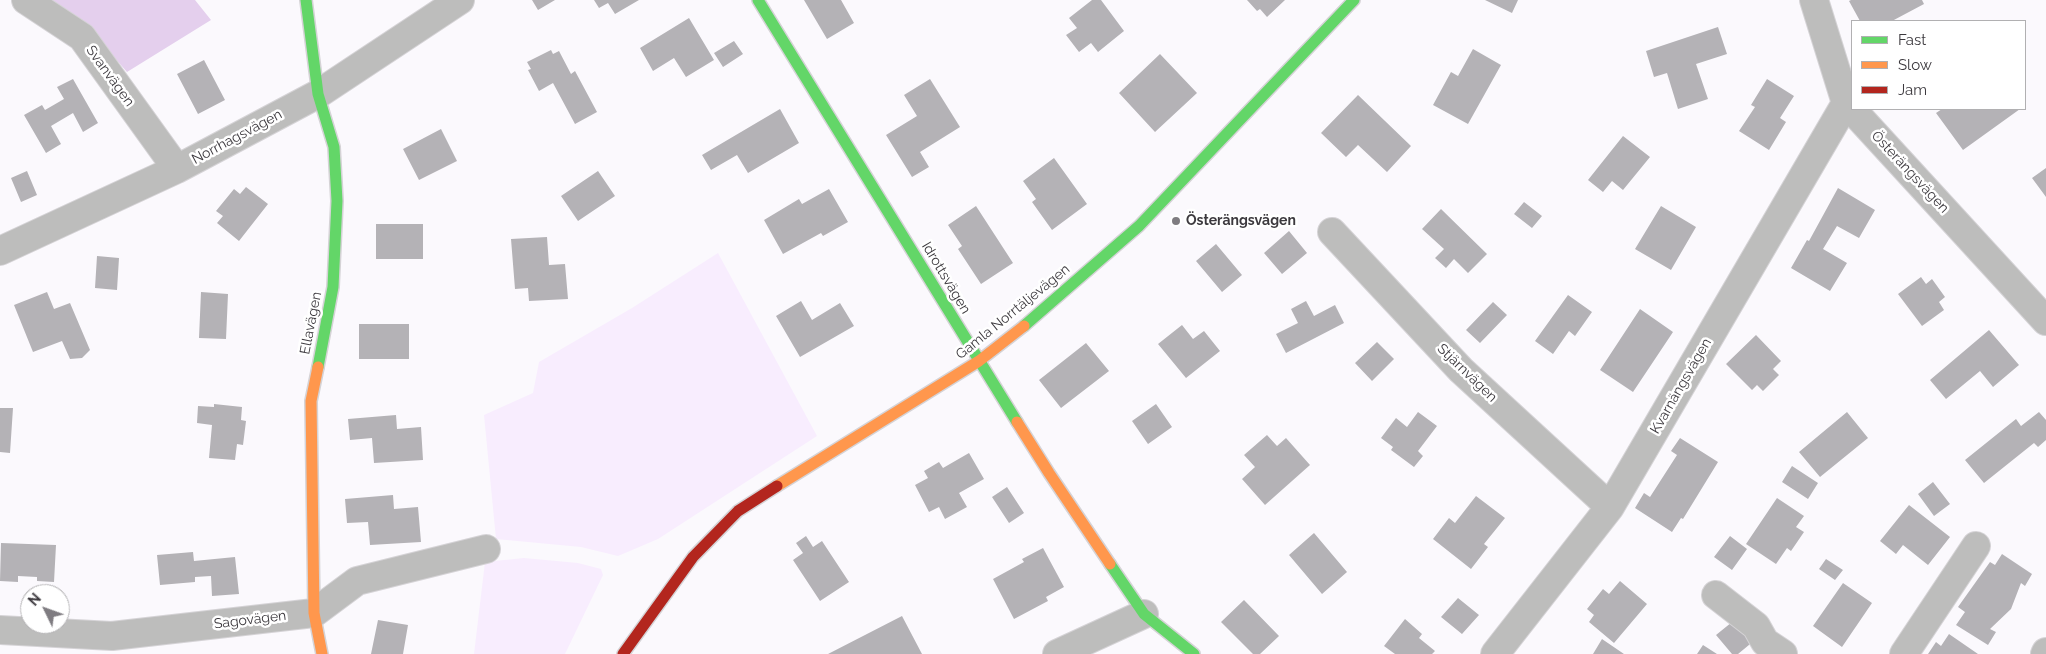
<!DOCTYPE html>
<html>
<head>
<meta charset="utf-8">
<style>
  body { margin:0 }
  #map { position:relative; width:2046px; height:654px; overflow:hidden; background:#fbf9fd; font-family:Raleway,sans-serif }
  canvas { display:block }
  .legend { position:absolute; left:1851px; top:20px; width:175px; height:90px; box-sizing:border-box; background:#fff; border:1px solid #b1b0b2; margin:0; padding:6px 9px; list-style:none; font-size:15px; color:#3c393e }
  .legend li { display:flex; align-items:center; gap:10px; height:25px }
  .legend b { width:25px; border:1px solid #b1b0b2 }
  .north { position:absolute; left:20px; top:584px; width:50px; height:50px; box-sizing:border-box; background:#fff; border:1px solid #b1b0b2; border-radius:50%; rotate:312deg; font-size:14px; font-weight:700; line-height:20px; text-align:center; color:#3c393e }
  .north::after { content:''; display:block; margin:auto; width:18px; height:22px; background:#7f7c81; clip-path:polygon(50% 0,100% 100%,50% 72%,0 100%) }
</style>
</head>
<body>
<div id="map">
<canvas width="2046" height="654"></canvas>
<ul class="legend">
<li><b style="height:6px;background:#63d668"></b>Fast</li>
<li><b style="height:6px;background:#ff974d"></b>Slow</li>
<li><b style="height:6px;background:#b3261e"></b>Jam</li>
</ul>
<div class="north">N</div>
</div>
<script>
const ctx = document.querySelector('canvas').getContext('2d');
ctx.lineJoin = 'round';
function fillPath(path, color) { ctx.fillStyle = color; ctx.fill(path, 'evenodd'); }
function trace(path, color, width, dash) { ctx.strokeStyle = color; ctx.lineWidth = width; ctx.lineCap = dash ? 'butt' : 'round'; ctx.setLineDash(dash || []); ctx.stroke(path); }
function label(font, color, halo, rows, align = 'center') {
  ctx.font = font + ' Raleway,sans-serif'; ctx.lineWidth = 5; ctx.setLineDash([]); ctx.textBaseline = 'middle'; ctx.strokeStyle = halo; ctx.fillStyle = color; for (const [text, x, y, turn = 0] of rows) {
    ctx.save(); ctx.translate(x, y); ctx.rotate((+turn || 0) * Math.PI / 180); ctx.textAlign = isNaN(turn) ? turn : align; if (halo) ctx.strokeText(text, 0, 0); ctx.fillText(text, 0, 0); ctx.restore();
  }
}
const green = new Path2D(`
  M718,253L817,436L658,539L618,556L581,547L496,539L484,415L533,393L539,362L632,308Z
  M524,558L578,563L601,569L603,575L565,654H474L485,562Z`);
const forest = new Path2D(`
  M45,0H195L211,20L127,72L106,48Z`);
const building = new Path2D(`
  M532,0H555L538,10Z
  M594,0H639L615,14L608,3L599,8Z
  M804,0H841L854,23L827,39Z
  M1092,0H1101L1124,31L1098,52L1091,43L1079,52L1066,35L1077,28L1069,18Z
  M1247,0H1285L1267,17L1260,9L1257,11Z
  M1485,0H1518L1512,13Z
  M1851,0H1922L1924,4L1892,21H1860L1849,1Z
  M689,18L714,60L686,77L674,58L653,71L640,48Z
  M1718,27L1727,54L1696,64L1708,99L1678,109L1667,73L1654,77L1646,51Z
  M734,41L743,54L723,67L714,53Z
  M1473,49L1501,65L1468,124L1433,105L1451,72L1458,76Z
  M551,50L553,54L559,51L571,74L575,71L597,112L575,124L553,83L539,91L528,70L531,69L527,62Z
  M1160,54L1197,93L1155,132L1119,93Z
  M204,60L225,100L198,114L177,74Z
  M73,79L98,123L83,132L73,113L51,126L61,144L46,153L24,115L42,105L45,110L64,99L57,87Z
  M930,79L960,127L920,152L929,167L912,177L886,135L917,116L904,95Z
  M1767,79L1794,96L1780,118L1786,122L1769,150L1739,131L1755,107L1751,105Z
  M1358,95L1411,146L1387,172L1358,145L1346,157L1321,133Z
  M780,109L799,143L748,173L737,155L711,170L702,155Z
  M1942,109H2020L1963,150L1936,113Z
  M441,129L457,161L419,180L403,149Z
  M1623,136L1650,157L1623,190L1612,181L1603,192L1588,180Z
  M1054,158L1087,204L1052,230L1032,202L1036,199L1023,181Z
  M2046,168V197L2032,178Z
  M27,171L37,195L21,202L11,178Z
  M598,171L615,196L578,221L561,196Z
  M246,187L268,204L239,241L217,223L223,216L216,211L234,189L240,194Z
  M1838,188L1875,210L1859,238L1837,226L1823,249L1847,263L1830,291L1791,268L1807,240L1809,241Z
  M829,189L848,222L823,236L821,233L783,254L764,220L799,199L802,204Z
  M1524,202L1542,216L1532,228L1514,214Z
  M976,206L1013,263L981,284L958,249L962,246L948,225Z
  M1661,206L1696,227L1671,270L1635,249Z
  M1441,209L1487,254L1468,273L1454,259L1446,268L1435,258L1444,249L1422,229Z
  M376,224H423V259H376Z
  M1289,231L1307,253L1282,274L1264,253Z
  M547,237L549,265L565,264L568,299L529,301L528,288L515,289L511,239Z
  M1216,244L1242,275L1222,292L1196,261Z
  M97,256L119,258L117,290L95,288Z
  M1921,277L1926,284L1932,279L1945,297L1939,302L1944,310L1922,326L1898,294Z
  M47,292L54,309L70,303L90,350L82,358L70,359L62,341L33,352L14,305Z
  M201,292L228,294L226,339L199,338Z
  M1568,295L1592,312L1575,336L1569,331L1553,354L1535,341Z
  M801,301L812,320L840,303L854,326L800,357L776,316Z
  M1306,301L1314,316L1335,305L1344,323L1286,353L1276,334L1298,323L1291,309Z
  M1493,302L1507,315L1480,343L1466,330Z
  M1640,309L1673,332L1633,392L1600,370Z
  M359,324H409V359H359Z
  M1182,325L1193,339L1204,331L1220,351L1186,378L1158,344Z
  M1989,330L2019,365L1993,387L1980,371L1946,399L1930,380Z
  M1756,335L1781,361L1773,369L1779,375L1763,391L1757,385L1752,390L1726,364Z
  M1377,342L1394,359L1372,381L1355,363Z
  M1086,343L1109,371L1061,408L1039,380Z
  M214,404L242,407L241,420L246,421L243,445L237,444L235,460L209,458L212,425L197,423L198,406L214,407Z
  M1156,404L1172,427L1148,444L1132,421Z
  M0,408H13L10,453L0,452Z
  M1418,412L1437,426L1418,451L1423,456L1414,467L1391,450L1393,447L1381,438L1396,418L1407,427Z
  M1847,412L1868,438L1820,477L1799,452Z
  M2039,412L2046,420V440L2038,447L2034,443L1984,483L1965,460L2016,419L2021,426Z
  M396,415L397,429L421,427L423,460L374,463L372,438L350,440L348,419Z
  M1267,435L1277,446L1286,438L1310,465L1265,505L1242,479L1255,467L1244,455Z
  M1680,438L1718,462L1683,519L1681,518L1672,532L1635,508L1644,493L1650,497L1677,455L1671,451Z
  M969,453L984,479L959,493L967,507L945,519L939,507L929,512L915,485L928,478L924,471L939,462L943,468Z
  M1792,466L1818,483L1808,499L1782,482Z
  M1933,482L1950,504L1934,516L1918,494Z
  M1007,487L1024,513L1009,523L992,497Z
  M393,495L394,509L418,507L421,542L370,545L368,522L347,523L345,499Z
  M1476,496L1505,518L1484,544L1488,547L1471,569L1433,539L1449,518L1455,523Z
  M1777,498L1804,516L1796,527L1804,532L1791,551L1787,548L1776,564L1746,544Z
  M1909,505L1950,537L1928,565L1903,545L1896,554L1880,541Z
  M1314,533L1347,572L1322,594L1289,555Z
  M806,536L813,547L822,541L849,582L820,601L793,560L803,553L796,543Z
  M1730,536L1747,549L1732,570L1714,557Z
  M1,543L56,545L54,582L37,581V577L18,576V582L0,581Z
  M1043,548L1064,587L1046,597L1048,601L1014,619L993,579L1024,562L1022,559Z
  M193,552L194,561L235,557L239,594L212,596L211,576L195,577V582L160,585L157,555Z
  M2002,554L2032,574L2025,586L2021,583L2011,609L1990,629L1996,632L1988,645L1956,625L1965,612L1958,607L1990,562L1995,565Z
  M1826,559L1843,570L1835,580L1819,569Z
  M1620,581L1647,604L1614,643L1589,622L1594,615L1587,609L1603,589L1609,594Z
  M1843,583L1872,603L1842,647L1813,626Z
  M1458,598L1479,615L1462,634L1441,617Z
  M1244,600L1279,636L1260,654H1253L1221,622Z
  M902,616L922,654H828Z
  M1737,618L1755,640L1738,654H1732L1716,635Z
  M1405,619L1422,634L1419,638L1435,651L1432,654H1395L1384,646Z
  M378,620L408,625L403,654H371Z
  M1949,634L1978,654H1928L1936,642L1941,646Z
  M1602,639L1624,654H1593Z
  M1703,645L1717,654H1697Z`);
const street = new Path2D(`
  M26,0L82,37L177,169
  M1814,0L1846,103L2046,321
  M1332,232L1461,370L1610,507
  M0,251L177,169L318,94L460,0
  M1716,595L1756,626L1765,642L1783,654
  M0,630L112,636L314,613L357,581L486,549
  M1057,654L1144,614
  M1495,654L1610,507L1846,103
  M1904,654L1976,546
  M2045,654L2046,652`);
const fast = new Path2D(`
  M306,0L318,94L334,147L337,201L333,287L318,367
  M758,0L1017,422
  M1024,326L1139,226L1354,0
  M1110,564L1144,614L1194,654`);
const slow = new Path2D(`
  M318,367L311,401L314,613L322,654
  M1017,422L1049,473L1110,564
  M777,486L979,361L1024,326`);
const jam = new Path2D(`
  M623,654L693,557L738,511L777,486`);
const markers = [
  [1176,221,5,"#7f7c81"]
];
const streetNames = [
  ["Svanvägen",110,76,54],
  ["Norrhagsvägen",237,137,-28],
  ["Österängsvägen",1910,172,47],
  ["Idrottsvägen",946,278,59],
  ["Gamla Norrtäljevägen",1013,312,-39],
  ["Ellavägen",311,323,-79],
  ["Stjärnvägen",1467,373,44],
  ["Kvarnängsvägen",1681,386,-60],
  ["Sagovägen",250,620,-7]
];
const poiNames = [
  ["Österängsvägen",1186,221]
];
fillPath(green, '#f8edfe');
fillPath(forest, '#e4cfed');
fillPath(building, '#b4b2b6');
trace(street, '#d5d3d6', 30);
trace(fast, '#d5d3d6', 14);
trace(slow, '#d5d3d6', 14);
trace(jam, '#d5d3d6', 14);
trace(street, '#bdbdbc', 28);
trace(fast, '#63d668', 11);
trace(slow, '#ff974d', 11);
trace(jam, '#b3261e', 11);
for (const [x, y, r, color] of markers) { const dot = new Path2D(); dot.arc(x, y, r, 0, 2 * Math.PI); ctx.fillStyle = color; ctx.fill(dot); trace(dot, '#fff', 2); }
label('14px', '#3c393e', '#fff', streetNames);
label('bold 14px', '#3c393e', '#fff', poiNames, 'left');
</script>
</body>
</html>
